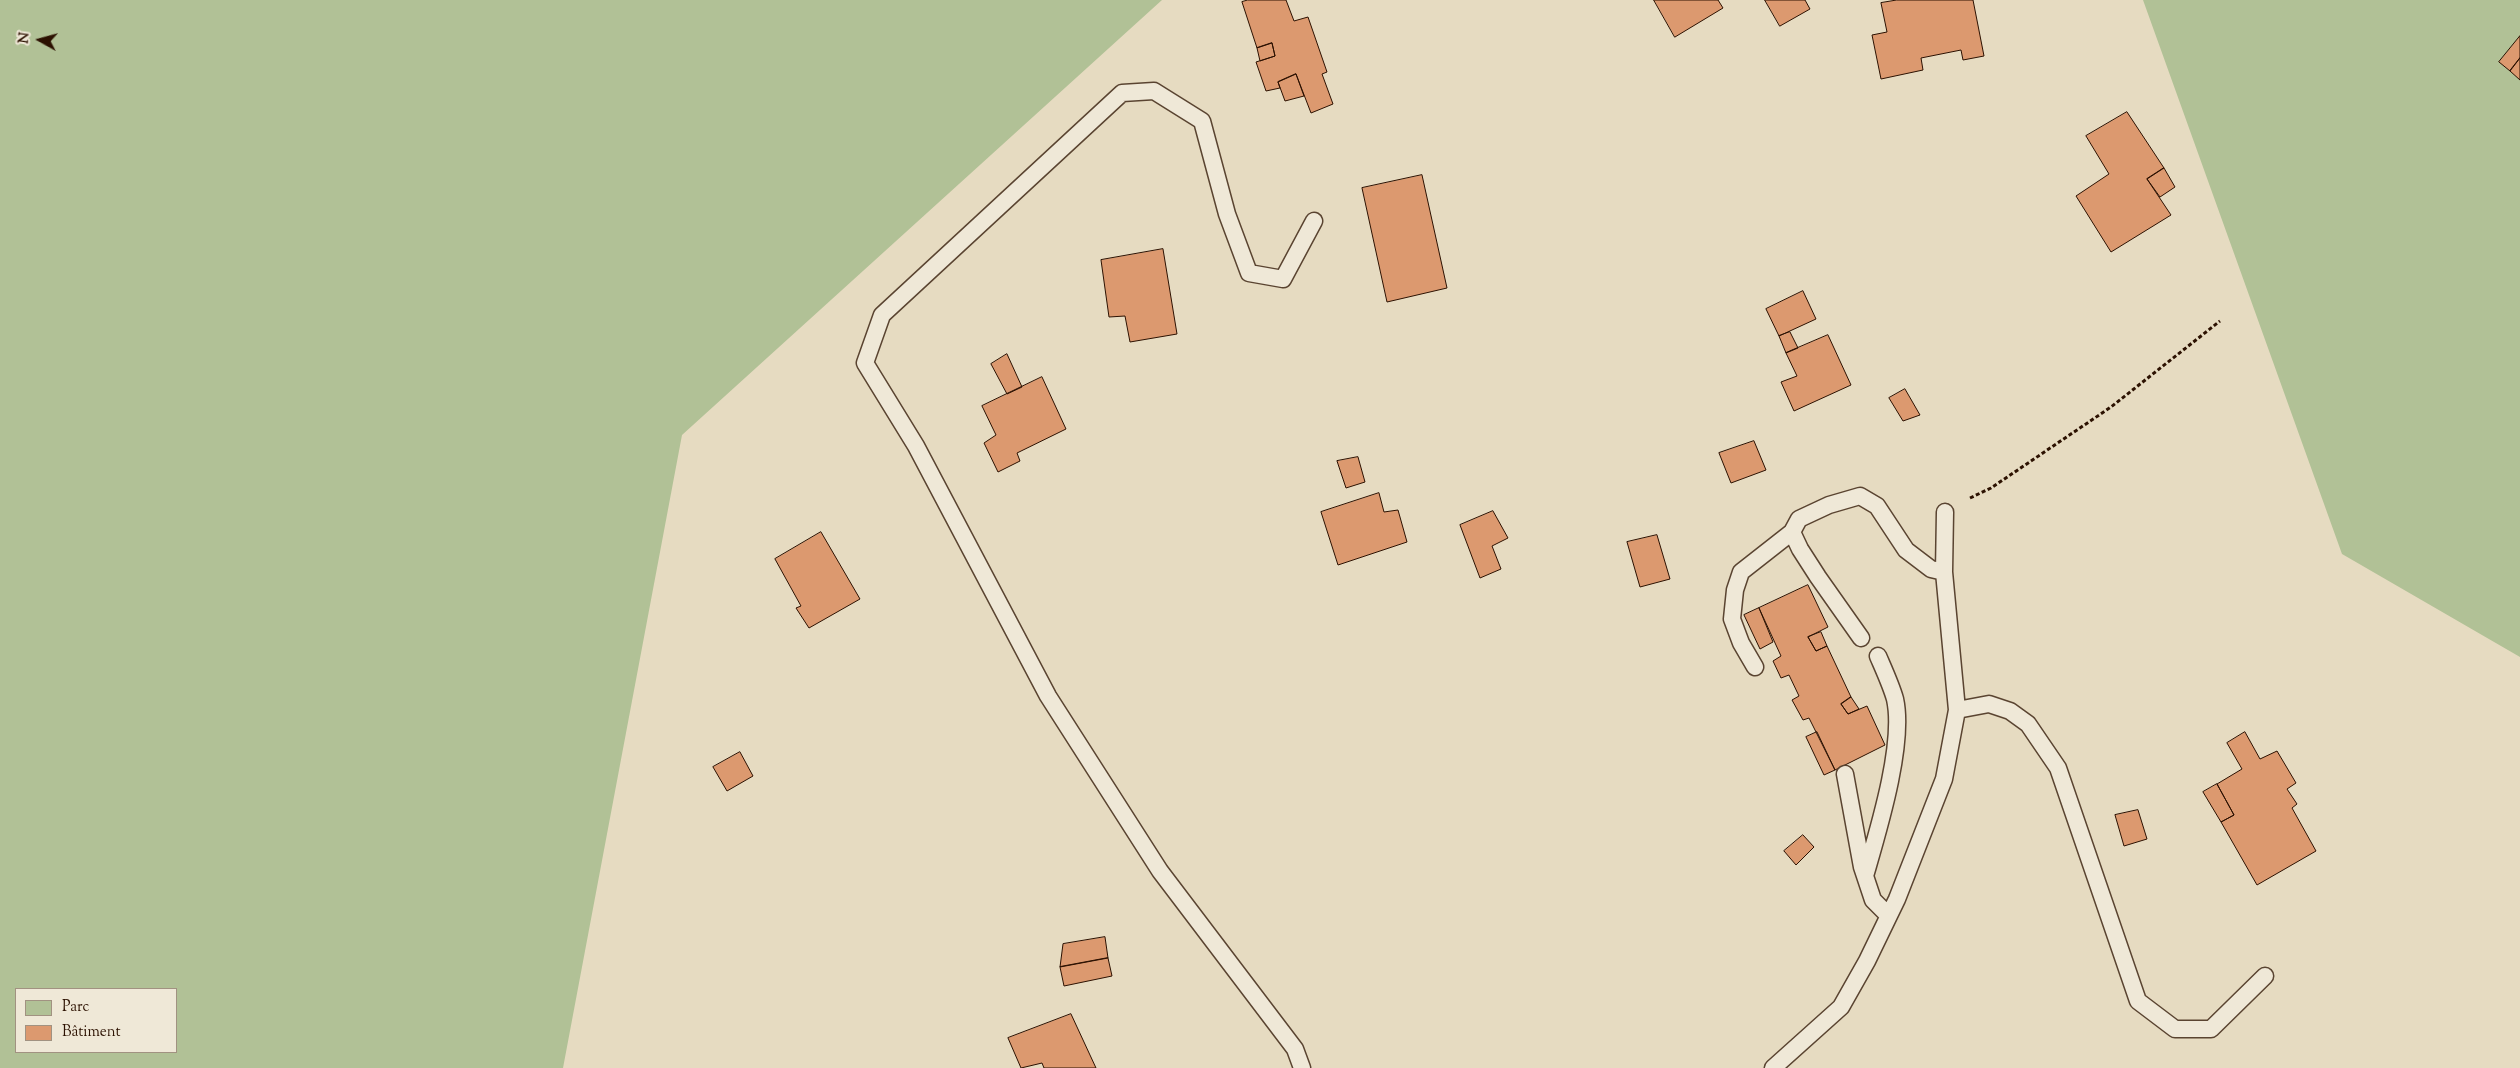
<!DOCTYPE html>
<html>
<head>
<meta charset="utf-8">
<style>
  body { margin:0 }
  #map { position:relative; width:2520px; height:1068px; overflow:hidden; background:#e6dbc1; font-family:"Sorts Mill Goudy",serif }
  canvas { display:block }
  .legend { position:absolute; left:15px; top:988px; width:162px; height:65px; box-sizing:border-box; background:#efe8d7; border:1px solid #a19281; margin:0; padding:6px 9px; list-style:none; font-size:15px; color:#2c1101 }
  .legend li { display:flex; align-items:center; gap:10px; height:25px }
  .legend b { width:25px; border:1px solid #a19281 }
  .north { position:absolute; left:15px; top:15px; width:50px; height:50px; -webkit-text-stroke:4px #efe8d7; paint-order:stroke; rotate:277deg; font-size:14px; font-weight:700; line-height:20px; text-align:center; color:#2c1101 }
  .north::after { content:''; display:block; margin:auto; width:18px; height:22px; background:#2c1101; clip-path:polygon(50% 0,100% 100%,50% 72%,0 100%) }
</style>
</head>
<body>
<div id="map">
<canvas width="2520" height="1068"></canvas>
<ul class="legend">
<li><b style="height:14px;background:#b1c196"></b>Parc</li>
<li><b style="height:14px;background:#dc996f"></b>Bâtiment</li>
</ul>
<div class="north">N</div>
</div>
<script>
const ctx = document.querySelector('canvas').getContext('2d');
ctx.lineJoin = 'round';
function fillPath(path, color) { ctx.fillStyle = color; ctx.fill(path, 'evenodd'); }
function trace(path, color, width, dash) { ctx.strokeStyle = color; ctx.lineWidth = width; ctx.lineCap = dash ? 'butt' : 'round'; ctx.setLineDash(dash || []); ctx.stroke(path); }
const green = new Path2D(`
  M0,0H1162L682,435L563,1068H0ZM176,989V1052H16V989Z
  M2143,0H2520V657L2342,554Z`);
const building = new Path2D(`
  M1248,0H1286L1294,21L1308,17L1327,72L1322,74L1333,104L1311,113L1296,74L1278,82L1280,88L1266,91L1256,62L1275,56L1272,43L1257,48L1242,2Z
  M1654,0H1718L1723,8L1675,37Z
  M1765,0H1805L1810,9L1780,26Z
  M1897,0H1973L1984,56L1963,60L1961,50L1921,58L1923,70L1881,79L1872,35L1887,32L1881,3Z
  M2520,36V58L2510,71L2499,62Z
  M1272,43L1275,56L1260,61L1257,48Z
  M2520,58V80L2510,71Z
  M1296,74L1304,96L1285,101L1278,82Z
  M2127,112L2164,168L2147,179L2171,215L2111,252L2076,196L2109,174L2086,136Z
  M2164,168L2175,187L2160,197L2147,179Z
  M1422,175L1447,288L1387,302L1362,188Z
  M1163,249L1177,334L1130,342L1125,316L1109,317L1101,260Z
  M1803,291L1816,319L1779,336L1766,309Z
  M1790,332L1798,348L1786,353L1779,336Z
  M1828,335L1851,385L1794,411L1781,382L1797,376L1786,353Z
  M1007,354L1022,387L1007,394L991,364Z
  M1042,377L1066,429L1017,453L1020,461L998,472L984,443L996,435L982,406Z
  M1905,389L1920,415L1903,421L1889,398Z
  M1754,441L1766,470L1731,483L1719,453Z
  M1358,457L1365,482L1346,488L1337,461Z
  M1379,493L1384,512L1398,510L1407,542L1338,565L1321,512Z
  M1493,511L1508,538L1492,546L1501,569L1480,578L1460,525Z
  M821,532L860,599L809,628L796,608L801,606L775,559Z
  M1657,535L1670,579L1640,587L1627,542Z
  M1808,585L1828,627L1808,637L1816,651L1827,646L1851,697L1841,704L1848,714L1867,706L1885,745L1835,770L1809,718L1803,720L1792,700L1799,696L1789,675L1781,678L1773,661L1781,656L1759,608Z
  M1759,608L1773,642L1760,649L1744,615Z
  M1821,632L1827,646L1816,651L1808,637Z
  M1851,697L1859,709L1848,714L1841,704Z
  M1817,732L1835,770L1824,775L1806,737Z
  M2245,732L2260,759L2277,751L2296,783L2287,789L2297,804L2292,808L2316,851L2257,885L2221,822L2234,815L2217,784L2242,769L2227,743Z
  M740,752L753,776L727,791L713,767Z
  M2217,784L2234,815L2221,822L2203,792Z
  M2138,810L2147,839L2124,846L2115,815Z
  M1803,835L1814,847L1796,865L1784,851Z
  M1105,937L1108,958L1060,967L1063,944Z
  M1108,958L1112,976L1064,986L1060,967Z
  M1071,1014L1096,1068H1044L1042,1063L1021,1068L1008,1038Z`);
const path = new Path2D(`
  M1970,498L1991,488L2111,407L2220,321`);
const service = new Path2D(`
  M1861,638L1818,577L1800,549L1792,532L1799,519L1829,505L1860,496L1877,506L1906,550L1931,569L1944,572
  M1755,667L1741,643L1732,619L1735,590L1741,572L1792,532
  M1957,710L1989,704L2010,711L2028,724L2058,768L2138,1001L2175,1029H2211L2265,976
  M1845,774L1862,867L1873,900L1888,915
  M1865,876C1878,831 1905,744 1895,699C1891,685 1884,670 1878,656
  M1302,1068L1295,1049L1160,871L1048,696L916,446L865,363L882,315L1122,93L1154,91L1202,121L1227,214L1249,273L1283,279L1314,221
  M1773,1068L1841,1007L1867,961L1897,899L1944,779L1957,710L1944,572L1945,512`);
fillPath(green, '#b1c196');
fillPath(building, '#dc996f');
trace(building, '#2c1101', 1);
trace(service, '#5a4431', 19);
trace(path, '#2c1101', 3, [4, 2.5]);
trace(service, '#efe8d7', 16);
</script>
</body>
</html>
